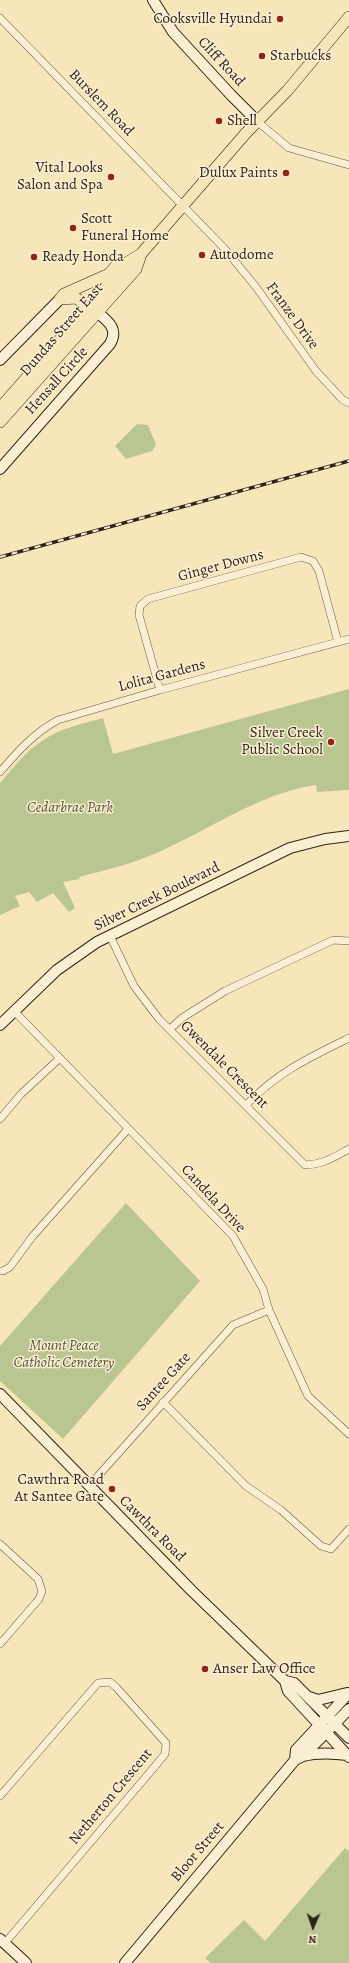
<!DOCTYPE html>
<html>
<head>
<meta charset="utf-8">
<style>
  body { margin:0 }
  #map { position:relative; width:349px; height:1963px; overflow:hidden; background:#f7e6b9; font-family:Alegreya,serif }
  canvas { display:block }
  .north { position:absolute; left:293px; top:1907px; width:40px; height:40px; -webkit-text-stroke:3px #faefd2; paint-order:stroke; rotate:182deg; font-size:11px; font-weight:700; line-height:16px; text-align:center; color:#30231a }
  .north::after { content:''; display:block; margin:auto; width:14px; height:18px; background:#30231a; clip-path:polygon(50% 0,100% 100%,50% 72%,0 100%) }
</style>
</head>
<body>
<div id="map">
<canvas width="349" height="1963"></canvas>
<div class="north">N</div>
</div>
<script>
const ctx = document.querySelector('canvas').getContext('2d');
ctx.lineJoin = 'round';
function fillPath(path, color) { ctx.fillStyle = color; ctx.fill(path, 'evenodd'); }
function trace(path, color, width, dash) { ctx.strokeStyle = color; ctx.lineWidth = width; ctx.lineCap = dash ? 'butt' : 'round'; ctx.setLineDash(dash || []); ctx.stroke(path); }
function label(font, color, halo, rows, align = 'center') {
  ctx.font = font + ' Alegreya,serif'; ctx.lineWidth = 3; ctx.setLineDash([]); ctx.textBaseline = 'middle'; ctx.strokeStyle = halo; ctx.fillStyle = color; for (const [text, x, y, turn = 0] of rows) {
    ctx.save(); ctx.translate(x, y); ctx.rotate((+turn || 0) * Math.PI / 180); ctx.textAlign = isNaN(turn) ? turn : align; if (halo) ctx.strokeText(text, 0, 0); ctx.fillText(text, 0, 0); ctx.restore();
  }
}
const green = new Path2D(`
  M137,424L148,425L156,445L152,451L126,459L115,446Z
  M349,689V790L317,792L316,785C254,794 202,836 144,858C124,866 101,871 79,877L80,879L63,882L75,908L69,912L53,893L37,902L29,892L15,896L20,906L0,915V783C13,768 25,752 42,741C60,728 82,724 103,718L113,754Z
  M126,1203L200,1281L63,1439L0,1381V1346Z
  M345,1848L349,1851V1963H211L205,1958L244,1920L265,1941Z`);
const street = new Path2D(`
  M0,18L224,248L256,287L316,371L343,400L349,403
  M258,122L289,148L349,165
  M160,690L139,615L140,606L148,599L301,557L313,561L319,571L338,642
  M0,772C18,751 34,733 58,720L160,690L349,639
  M110,936L134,986L159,1019L305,1165C322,1165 334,1157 349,1149
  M14,1011L233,1236L263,1289L269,1310L308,1396L349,1434
  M170,1029L182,1018L225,991L333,940L349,941
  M246,1105C278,1072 308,1058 349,1038
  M0,1119L21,1094L60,1058
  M0,1271H3L10,1267L32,1237L128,1129
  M163,1402L246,1486L281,1510L321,1546L331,1549L349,1529
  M89,1486L233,1325L269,1310
  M0,1544L38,1579L42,1591L39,1599L0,1644
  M0,1796L98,1683L110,1682L116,1687L166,1743L165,1754L156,1765L5,1943`);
const secondary = new Path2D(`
  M153,0L173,32L231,95L258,122
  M0,360L60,299
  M0,469L110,344C119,329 108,321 97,312
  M0,1025L57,970L97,942L290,848L325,839L349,836
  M0,1394L191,1590L285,1681L288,1691L349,1757
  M285,1681L294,1683L349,1738
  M309,1697L318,1700L347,1693
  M303,1756C318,1752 333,1753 348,1755
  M295,1760L296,1750L349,1693
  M0,1939L26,1963
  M125,1963L295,1760L303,1756L349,1709`);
const primary = new Path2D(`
  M60,299L64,294L109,274L117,265
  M61,299L76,298L82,302L84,313
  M0,408L128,262L141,254
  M0,422L136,269L141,254L246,133L287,91L349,17`);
const rail = new Path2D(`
  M0,557L349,461`);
const markers = [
  [280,19,4,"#8f2418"],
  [262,56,4,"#8f2418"],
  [219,121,4,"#8f2418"],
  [286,173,4,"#8f2418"],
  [111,177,4,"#8f2418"],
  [73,228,4,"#8f2418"],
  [202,255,4,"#8f2418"],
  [34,257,4,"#8f2418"],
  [331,742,4,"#8f2418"],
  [112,1489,4,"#8f2418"],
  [205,1669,4,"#8f2418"]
];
const poiNames = [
  ["Cooksville Hyundai",272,19,"right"],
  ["Starbucks",270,56],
  ["Shell",227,121],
  ["Vital Looks",103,168,"right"],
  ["Salon and Spa",103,185,"right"],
  ["Dulux Paints",278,173,"right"],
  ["Scott",81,219],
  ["Funeral Home",81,236],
  ["Autodome",210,255],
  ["Ready Honda",42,257],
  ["Silver Creek",323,733,"right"],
  ["Public School",323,750,"right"],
  ["Cawthra Road",104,1480,"right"],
  ["At Santee Gate",104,1497,"right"],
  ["Anser Law Office",213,1669]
];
const streetNames = [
  ["Cliff Road",221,62,47],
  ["Burslem Road",101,103,46],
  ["Franze Drive",292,316,54],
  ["Dundas Street East",62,330,-49],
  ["Hensall Circle",57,381,-48],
  ["Ginger Downs",221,566,-15],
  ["Lolita Gardens",162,676,-15],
  ["Silver Creek Boulevard",157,897,-26],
  ["Gwendale Crescent",224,1065,45],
  ["Candela Drive",213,1199,47],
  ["Santee Gate",164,1382,-48],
  ["Cawthra Road",152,1529,45],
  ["Netherton Crescent",111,1797,-50],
  ["Bloor Street",198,1852,-50]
];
const parkNames = [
  ["Cedarbrae Park",70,808],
  ["Mount Peace",64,1346],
  ["Catholic Cemetery",64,1363]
];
fillPath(green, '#b9c692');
trace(street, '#625442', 8);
trace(secondary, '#30231a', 12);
trace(primary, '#30231a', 12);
trace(street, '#faefd2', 7);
trace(secondary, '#faefd2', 10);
trace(primary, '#f7e6b9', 11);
trace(rail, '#30231a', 3.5);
trace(rail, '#faefd2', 2, [6]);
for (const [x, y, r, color] of markers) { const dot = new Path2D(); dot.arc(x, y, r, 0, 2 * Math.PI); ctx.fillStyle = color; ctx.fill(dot); trace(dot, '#faefd2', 1.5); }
label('15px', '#30231a', '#faefd2', poiNames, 'left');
label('15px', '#30231a', '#faefd2', streetNames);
label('italic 15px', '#59543e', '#faefd2', parkNames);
</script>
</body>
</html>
